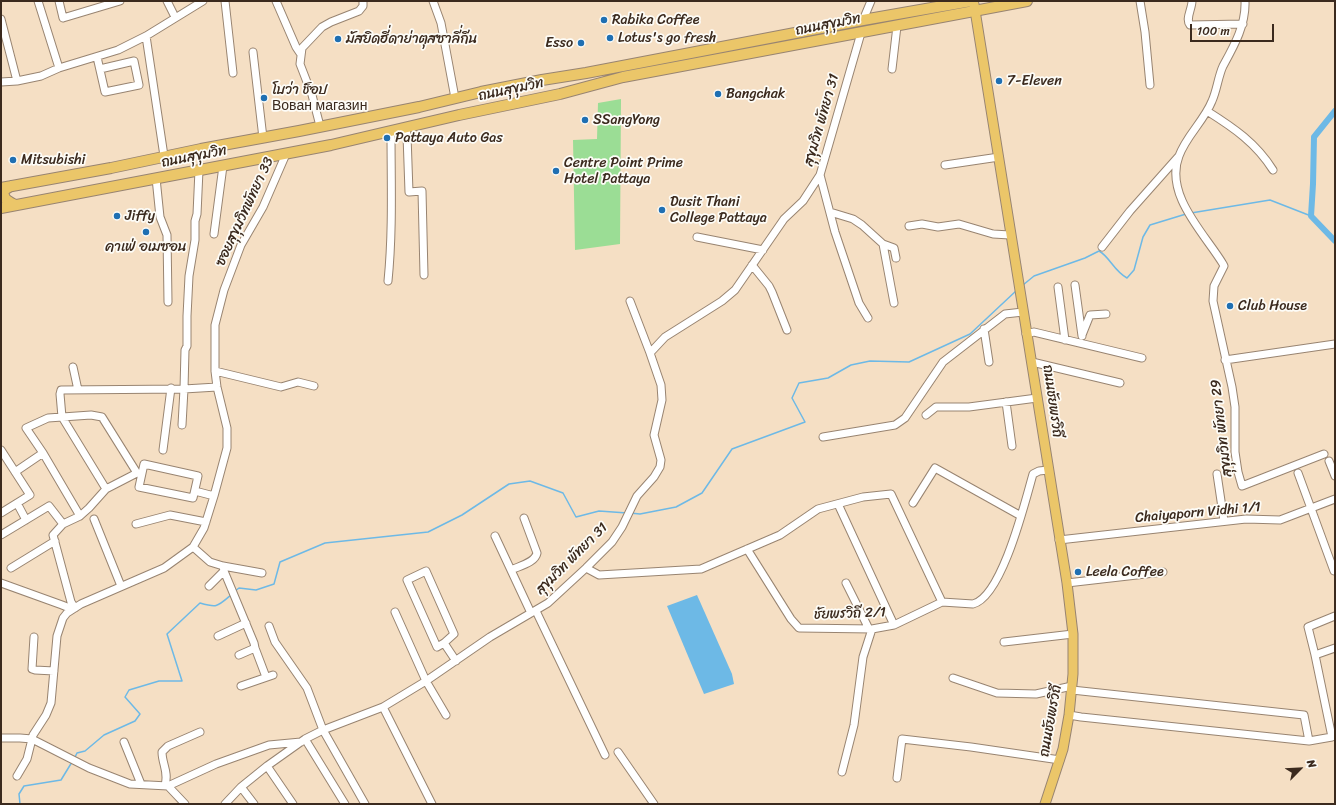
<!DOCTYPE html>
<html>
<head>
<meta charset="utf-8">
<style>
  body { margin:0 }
  #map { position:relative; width:1336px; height:805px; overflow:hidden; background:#f5dfc4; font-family:Sriracha,sans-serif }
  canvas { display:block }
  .frame { position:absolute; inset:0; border:2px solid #3b2a1e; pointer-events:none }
  .north { position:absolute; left:1280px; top:749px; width:40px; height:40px; -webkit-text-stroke:3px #fdfcf7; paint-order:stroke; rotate:66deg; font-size:11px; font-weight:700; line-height:16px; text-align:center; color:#3b2a1e }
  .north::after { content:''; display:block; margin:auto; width:14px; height:18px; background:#3b2a1e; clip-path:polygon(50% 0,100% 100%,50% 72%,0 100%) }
  .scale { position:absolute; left:1190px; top:24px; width:84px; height:18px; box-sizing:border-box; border:2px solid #3b2a1e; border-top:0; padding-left:5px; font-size:12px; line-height:14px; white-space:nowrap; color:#3b2a1e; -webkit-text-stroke:3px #fdfcf7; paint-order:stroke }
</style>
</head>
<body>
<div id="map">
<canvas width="1336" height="805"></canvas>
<div class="frame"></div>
<div class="north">N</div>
<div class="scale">100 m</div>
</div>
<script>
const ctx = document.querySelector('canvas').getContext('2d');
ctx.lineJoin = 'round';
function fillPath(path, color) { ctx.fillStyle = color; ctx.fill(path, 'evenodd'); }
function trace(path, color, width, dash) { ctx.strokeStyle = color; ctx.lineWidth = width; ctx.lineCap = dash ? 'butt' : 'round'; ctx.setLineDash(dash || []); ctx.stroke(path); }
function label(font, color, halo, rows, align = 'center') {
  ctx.font = font + ' Sriracha,"Playpen Sans Thai",sans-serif'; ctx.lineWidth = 3.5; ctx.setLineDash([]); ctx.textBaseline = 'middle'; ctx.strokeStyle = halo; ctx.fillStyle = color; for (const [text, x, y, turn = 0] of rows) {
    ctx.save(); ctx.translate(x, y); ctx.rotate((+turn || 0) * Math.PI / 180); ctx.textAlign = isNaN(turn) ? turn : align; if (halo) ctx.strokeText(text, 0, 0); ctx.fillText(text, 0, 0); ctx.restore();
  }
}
const green = new Path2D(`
  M621,99L620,244L575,250L573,140L597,139L598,103Z`);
const water = new Path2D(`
  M697,595L732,674L734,684L704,694L667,606Z`);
const stream = new Path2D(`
  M1191,213L1270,200L1311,216
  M1023,285L1034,276L1085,258L1099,251C1110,257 1113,270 1127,278L1134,270L1143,237L1150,225L1186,214
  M630,513L640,514L676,507L702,493L732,449L805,422L792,398L799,383L828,378L851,365L870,361L909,362L970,334L1017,290
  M235,591L239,588L256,590L274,584L280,562L325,543L428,532L462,515L509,484L530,481L563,493L576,517L599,511L627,513
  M75,757L77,753L85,751L104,735L135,721L140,714L125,697L129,690L159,681H182L167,634L200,603C217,608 217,607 231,595
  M20,804L19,794L24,786L61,780L72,762`);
const canal = new Path2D(`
  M1335,111L1314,137L1313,184L1311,216L1335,241`);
const minor = new Path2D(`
  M38,1L59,68
  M59,1L63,18L120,1
  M167,1L175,17
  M225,1L233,73
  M276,1L296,47L300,53
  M433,1L441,23L455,98
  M1140,1L1145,32L1150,85
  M1192,1C1192,9 1185,19 1190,25L1243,24
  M1245,1C1246,25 1234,46 1223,66C1218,77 1217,90 1212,101C1204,121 1186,136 1179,156C1164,195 1205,234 1223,264L1224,266L1214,286L1213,301L1232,387L1235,407V452L1238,472L1242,486L1324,454
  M1,19L17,81
  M863,20L871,1
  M146,36L164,156
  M253,52L263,138
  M97,57L105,92L139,85L134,61L100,69
  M892,69L897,26
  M1,82L17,81L41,76L59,68L118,50L146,36L203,1
  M1207,111C1234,128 1256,143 1273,170
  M320,126L312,95L300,64L302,48L322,27L331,22L359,11L363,6V1
  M406,128L407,135L409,192L422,191L424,275
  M945,165L999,157
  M820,175L835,232L859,303L868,318
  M156,178L160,217L167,235L168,302
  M830,212L853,219L862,225L883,244L894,303
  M909,226L922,224L938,227L959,224L993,234L1010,235
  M214,234L223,166
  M697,237L763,250
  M883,244L894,248L896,258
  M1102,247L1130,211L1178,157
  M752,265L769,286L772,292L787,330
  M388,281C393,231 391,181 391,131
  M1075,285L1082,336
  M1058,287L1065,340
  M630,301L650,353
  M984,329L989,362
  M1026,334L1034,332L1142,358
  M1082,335L1090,315L1106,314
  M1225,360L1335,344
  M1032,362L1120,383
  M73,367L78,390
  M215,371L281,387L298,382L314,386
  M1006,402L1012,446
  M926,415L936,407H969L1037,398
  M182,425L184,389L185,350L187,346V316L189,276L195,240V221L197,214L199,170
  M823,437L895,425L905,418L943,362L1005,314L1023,312
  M1,450L30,495L1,513
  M163,450L171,388
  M1329,461L1335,476
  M144,464L198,476L193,498L139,487Z
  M15,472L43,453
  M1298,473L1334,571
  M1217,474L1224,521
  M106,489L62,417L60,394L61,390L184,389L217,387
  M195,491L214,496
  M17,503L26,520
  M913,503L935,468L1021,516
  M838,504L894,625
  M94,519L121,586
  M136,524L170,515L206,522
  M1,535L49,506L63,524
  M495,536L531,613
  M1059,540L1246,519L1280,520L1335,499
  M193,547L210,562L223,566L262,573
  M747,549L791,619L799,628L872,629L894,625L942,602L973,604C1002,597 1025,502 1033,474L1039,471L1048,470
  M223,566L224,571L254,643L255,648L266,677
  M11,568L55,541
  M586,568L599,575L701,569L780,535L818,509L863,497L891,494L942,602
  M511,570C519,566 535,563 537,553L524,518
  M426,571L454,634L444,643L437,647L407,580Z
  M1,583L62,605L67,607L71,610
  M846,583L869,629
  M1067,583L1163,572
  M209,586L224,571
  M75,608L71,602L53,535L63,524L80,516L89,508L106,489L137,473L102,417L91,415L48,418L26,428L43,453L80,516
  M536,611L605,755
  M395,612L426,681L446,715
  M269,626L275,642L307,688L323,730L365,804
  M218,636L246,623
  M34,637L32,669L35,670L54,671
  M1004,642L1073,634
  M444,643L456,661
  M239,655L255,648
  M1315,655L1335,648
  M953,678L997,693L1036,694L1072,686
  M241,686L273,675
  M1072,690L1304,715L1309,741
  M383,707L432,804
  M1069,715L1081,717L1309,741L1332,737L1315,655L1308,627L1335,616
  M1,738H20L32,739L89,768L130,784L168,786L185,804
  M305,739L345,804
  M124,742L141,784
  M618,752L654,804
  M267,766L293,804
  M842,772L854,725L863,657L872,629
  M17,776L27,759L33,735L46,715L51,703L57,636L63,618L67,613L81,604L164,568L193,547L204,528L214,496L227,448V428L217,387L215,371V325L224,290L241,245L263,207L286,154
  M897,778L902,739L971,747L1060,760
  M165,785C169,772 162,764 162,752L168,746L200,732
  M168,786L216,764L269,745L301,742
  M241,787L254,804
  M225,804L241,787L267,766L305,739L323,730L383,707L426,681L490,637L548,603L586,568L612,542L622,527L637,496L654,477L660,467L661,460L654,435L662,400L661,385L650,353L665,337L722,301L735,290L784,219L803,201L820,175L861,33`);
const major = new Path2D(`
  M974,4L1067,583L1073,634V674L1069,715L1063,749L1045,804`);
const highway = new Path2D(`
  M11,186L4,190C2,199 8,201 15,205
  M1,188L111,168L201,149L299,131L419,107L481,92L542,80L586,73L863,20L971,1
  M1,208L331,145L459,115L560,94L623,77L1027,1`);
const markers = [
  [604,20,4,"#1f6fb2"],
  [610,38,4,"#1f6fb2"],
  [338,39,4,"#1f6fb2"],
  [581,43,4,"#1f6fb2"],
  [999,81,4,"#1f6fb2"],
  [718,94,4,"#1f6fb2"],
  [264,98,4,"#1f6fb2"],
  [585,120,4,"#1f6fb2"],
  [387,138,4,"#1f6fb2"],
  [13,160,4,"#1f6fb2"],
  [556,171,4,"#1f6fb2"],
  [662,210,4,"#1f6fb2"],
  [117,216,4,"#1f6fb2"],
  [146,232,4,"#1f6fb2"],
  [1230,306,4,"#1f6fb2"],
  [1078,572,4,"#1f6fb2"]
];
const poiNames = [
  ["Rabika Coffee",612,20],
  ["Lotus's go fresh",618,38],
  ["มัสยิดฮี่ดาย่าตุสซาลี่กีน",346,39],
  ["Esso",573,43,"right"],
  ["7-Eleven",1007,81],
  ["โบว่า ช็อป",272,90],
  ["Вован магазин",272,106],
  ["Bangchak",726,94],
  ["SSangYong",593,120],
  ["Pattaya Auto Gas",395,138],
  ["Mitsubishi",21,160],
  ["Centre Point Prime",564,163],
  ["Hotel Pattaya",564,179],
  ["Dusit Thani",670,202],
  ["College Pattaya",670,218],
  ["Jiffy",125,216],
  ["คาเฟ่ อเมซอน",146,247,"center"],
  ["Club House",1238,306],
  ["Leela Coffee",1086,572]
];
const streetNames = [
  ["ถนนสุขุมวิท",828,25,-11],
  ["ถนนสุขุมวิท",511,90,-12],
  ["สุขุมวิท พัทยา 31",822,120,-74],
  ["ถนนสุขุมวิท",194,157,-11],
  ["ซอยสุขุมวิทพัทยา 33",245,212,-65],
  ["ถนนชัยพรวิถี",1052,401,82],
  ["สุขุมวิท พัทยา 29",1222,428,-97],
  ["Chaiyaporn Vidhi 1/1",1198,513,-5],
  ["สุขุมวิท พัทยา 31",572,559,-45],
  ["ชัยพรวิถี 2/1",850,614,-2],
  ["ถนนชัยพรวิถี",1051,721,-80]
];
fillPath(green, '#9bdd95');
fillPath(water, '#6db9e6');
trace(stream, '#6db9e6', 1.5);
trace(canal, '#6db9e6', 6);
trace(minor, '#988471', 9);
trace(major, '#988471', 11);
trace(highway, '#988471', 12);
trace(minor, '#fff', 7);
trace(major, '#ebc669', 9);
trace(highway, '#ebc669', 10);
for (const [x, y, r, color] of markers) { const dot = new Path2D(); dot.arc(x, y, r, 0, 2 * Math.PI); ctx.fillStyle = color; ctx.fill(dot); trace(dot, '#fdfcf7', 1.5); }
label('14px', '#3b2a1e', '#fdfcf7', poiNames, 'left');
label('14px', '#3b2a1e', '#fdfcf7', streetNames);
</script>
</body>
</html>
